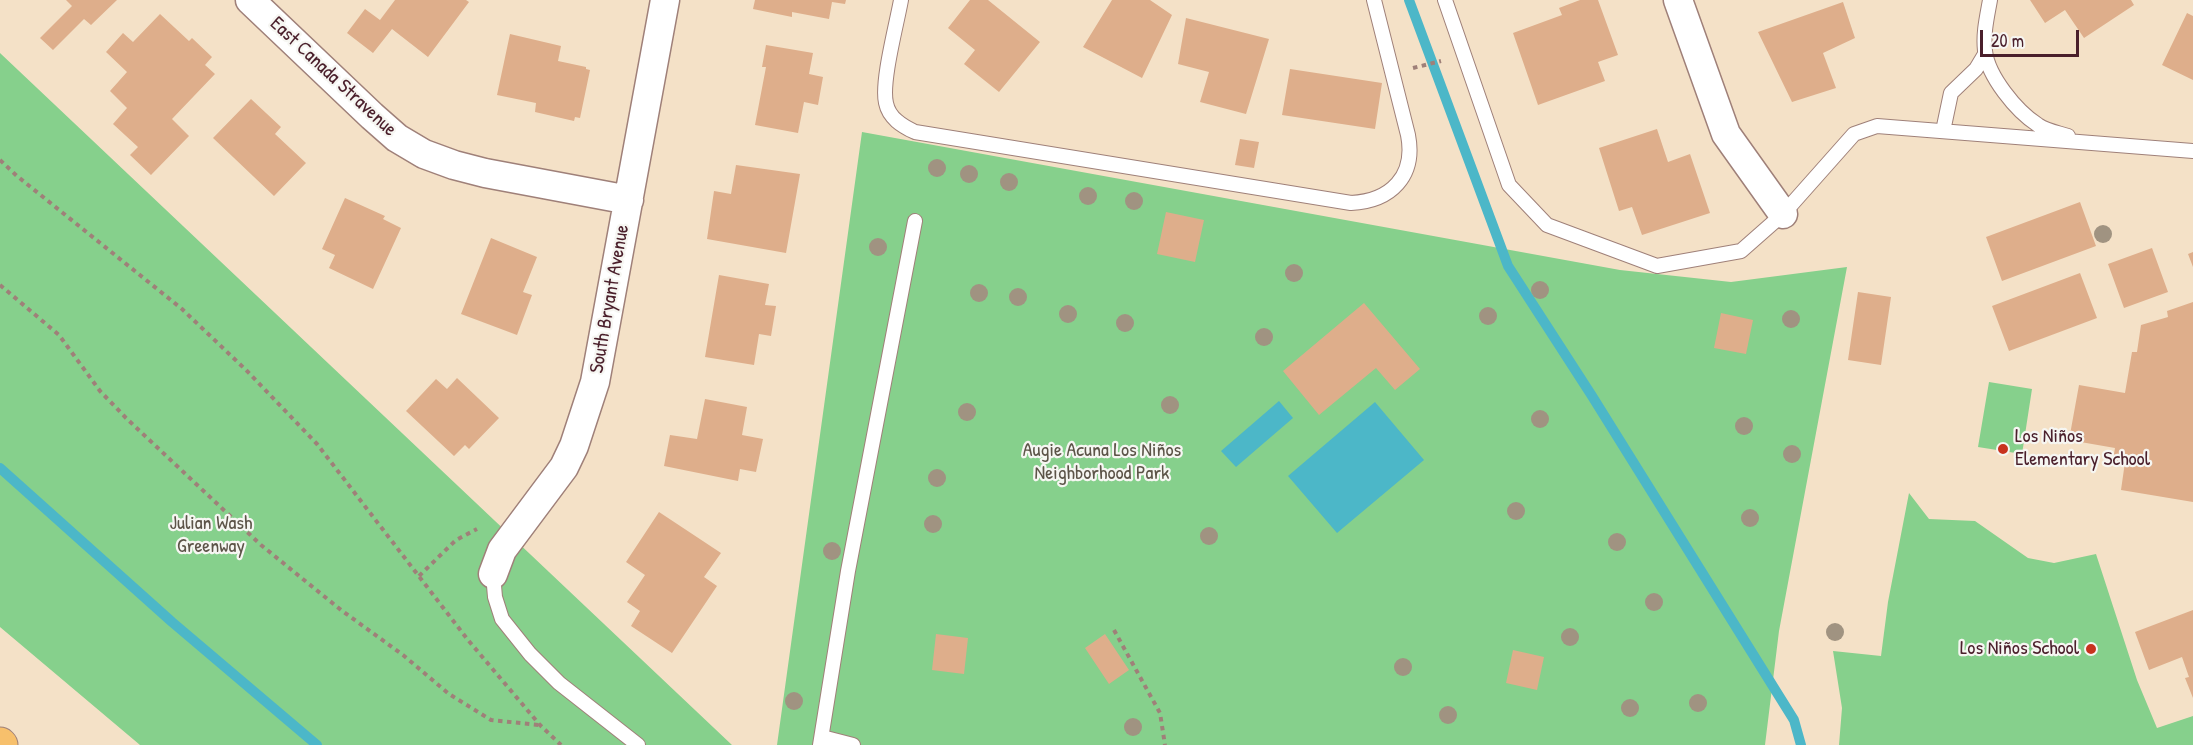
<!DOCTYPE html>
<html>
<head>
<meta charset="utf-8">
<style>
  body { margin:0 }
  #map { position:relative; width:2193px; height:745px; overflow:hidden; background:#f4e1c7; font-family:"Patrick Hand",sans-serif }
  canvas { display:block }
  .scale { position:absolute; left:1980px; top:30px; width:99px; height:27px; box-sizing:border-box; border:3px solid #4a1f2b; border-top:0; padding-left:8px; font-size:18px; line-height:21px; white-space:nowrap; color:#4a1f2b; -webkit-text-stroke:4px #f6f6f2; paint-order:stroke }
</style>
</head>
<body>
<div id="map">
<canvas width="2193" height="745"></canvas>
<div class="scale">20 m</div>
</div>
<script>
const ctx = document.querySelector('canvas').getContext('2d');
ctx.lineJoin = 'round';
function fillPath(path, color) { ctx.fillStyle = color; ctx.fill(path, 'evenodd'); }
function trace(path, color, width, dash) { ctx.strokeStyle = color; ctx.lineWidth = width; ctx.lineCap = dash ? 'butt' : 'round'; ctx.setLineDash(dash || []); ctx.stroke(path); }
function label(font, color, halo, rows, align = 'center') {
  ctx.font = font + ' "Patrick Hand",sans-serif'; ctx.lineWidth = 4.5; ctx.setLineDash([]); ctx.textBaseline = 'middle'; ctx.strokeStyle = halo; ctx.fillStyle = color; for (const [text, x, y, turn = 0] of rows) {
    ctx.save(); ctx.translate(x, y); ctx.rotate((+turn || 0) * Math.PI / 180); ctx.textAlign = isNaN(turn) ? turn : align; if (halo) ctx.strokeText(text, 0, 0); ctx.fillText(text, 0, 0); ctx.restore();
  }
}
const green = new Path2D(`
  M0,53L732,745H140L0,627Z
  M862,132L1620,270L1731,282L1847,267L1779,631L1765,745H777Z
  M1989,382L2032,389L2022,454L1978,447Z
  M1909,493L1929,519L1975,521L2028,558L2054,563L2096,554L2137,680L2157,728L2193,716V745H1839L1842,708L1833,651L1881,656L1888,602Z`);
const water = new Path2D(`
  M1279,401L1293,418L1236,467L1221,451Z
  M1375,402L1424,460L1337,533L1288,476Z`);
const stream = new Path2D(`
  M1409,0L1508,266L1592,396L1794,720L1801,745
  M0,468L172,622L317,745`);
const building = new Path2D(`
  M66,0H117L91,25L84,19L53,50L40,38L72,6Z
  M395,0H466L469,2L428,57L392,29L373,53L347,33L365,9L380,20Z
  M755,0H846L845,4L832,2L829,19L792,12V17L753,9Z
  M970,0H988L1040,42L999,92L964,64L975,50L948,28Z
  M1112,0H1150L1172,15L1142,78L1083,47Z
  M1580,0H1598L1618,55L1598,62L1605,81L1538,105L1513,33L1562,15L1559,8Z
  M2030,0H2131L2134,5L2084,38L2065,10L2045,23Z
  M1843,2L1855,38L1823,53L1836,88L1792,102L1758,32Z
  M2187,13L2193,16V80L2162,65Z
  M160,14L189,41L192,38L212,57L205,65L215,74L172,119L189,136L151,175L130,155L138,147L113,124L127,108L110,91L127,72L106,52L123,33L133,42Z
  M1186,18L1269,39L1246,114L1200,102L1209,72L1178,64Z
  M510,34L561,46L558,61L586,67V69L590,70L580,118L575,117L574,121L535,112L536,103L497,95Z
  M766,45L813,53L809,74L823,77L818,105L804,102L798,133L755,125L766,67H762Z
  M1290,69L1382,83L1375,129L1282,115Z
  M251,99L281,127L275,134L306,163L274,196L213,138Z
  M1657,129L1668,162L1690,154L1710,213L1642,235L1632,207L1619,211L1599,148Z
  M1240,139L1259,142L1254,168L1235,165Z
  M736,165L800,174L786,253L707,239L714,191L731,194Z
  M345,198L385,216L383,219L401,228L373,289L329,268L335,255L322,249Z
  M2080,202L2096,246L2002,281L1986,237Z
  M1166,212L1204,220L1195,262L1157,254Z
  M491,238L537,257L523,292L532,295L517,335L461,314Z
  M2152,248L2168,292L2124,308L2108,264Z
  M2193,252V267L2188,254Z
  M2080,273L2097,318L2009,351L1992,306Z
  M719,275L769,284L765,305L776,306L771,336L759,334L754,365L705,357Z
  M1858,292L1891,297L1881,365L1848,360Z
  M2193,302V502L2121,490L2125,462L2113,460L2115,448L2069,440L2079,385L2125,393L2132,352H2137L2141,325L2168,317L2167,311Z
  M1364,303L1420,369L1395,390L1376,368L1319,415L1283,371Z
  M1721,313L1753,320L1746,354L1714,348Z
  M457,378L499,418L469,449L465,445L454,456L406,411L436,379L447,389Z
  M705,399L747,407L742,435L763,439L756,472L740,469L738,481L664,466L670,435L697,439Z
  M659,512L721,553L704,577L717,586L672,653L631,626L640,611L627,602L645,575L626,562Z
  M2193,610V698L2185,678L2189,677L2182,657L2149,670L2135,632Z
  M936,634L968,638L964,674L932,670Z
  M1105,634L1129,670L1109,684L1085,648Z
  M1513,650L1544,657L1537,690L1506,683Z`);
const path = new Path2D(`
  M1413,68L1441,61
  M0,160L17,176L182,309L246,370L317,444L468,640L540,725L561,745
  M0,285L59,335L100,391L126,418L261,545L341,610L403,655L449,694L491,720L539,725
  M419,576L456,540L477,529
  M1114,630L1160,713L1165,745`);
const lane = new Path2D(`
  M901,0C897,23 881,82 886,103C889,118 902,126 915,132L1351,203C1391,201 1416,176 1408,135L1374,0
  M1445,0L1509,185L1547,225L1657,266L1741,251L1783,214L1854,134L1877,126L2193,151
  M1990,0C1987,17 1983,33 1985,51C1988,76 2016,111 2038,125C2046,131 2059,133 2068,136
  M1943,131L1951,93L1976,69L1985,54
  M493,574L495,597L502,619L530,654L559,683L638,745
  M822,737L853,745
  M820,745L848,571L915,221`);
const street = new Path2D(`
  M250,0L372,116L397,138L424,154L454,165L485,173L629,200
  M1678,0L1726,134L1783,214
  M493,574L502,550L564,467L574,446L595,382L665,0`);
const highway = new Path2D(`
  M0,744L1,745`);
const trees = [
  [937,168],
  [969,174],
  [1009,182],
  [1088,196],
  [1134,201],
  [2103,234],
  [878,247],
  [1294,273],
  [1540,290],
  [979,293],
  [1018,297],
  [1068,314],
  [1488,316],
  [1791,319],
  [1125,323],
  [1264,337],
  [1170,405],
  [967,412],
  [1540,419],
  [1744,426],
  [1792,454],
  [937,478],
  [1516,511],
  [1750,518],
  [933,524],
  [1209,536],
  [1617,542],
  [832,551],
  [1654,602],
  [1835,632],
  [1570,637],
  [1403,667],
  [794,701],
  [1698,703],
  [1630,708],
  [1448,715],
  [1133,727]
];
const markers = [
  [2003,449,6,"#c8321e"],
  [2091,649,6,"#c8321e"]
];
const streetNames = [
  ["East Canada Stravenue",333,77,43],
  ["South Bryant Avenue",610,299,-80]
];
const poiNames = [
  ["Los Niños",2015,437],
  ["Elementary School",2015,460],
  ["Los Niños School",2079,649,"right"]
];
const parkNames = [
  ["Augie Acuna Los Niños",1102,451],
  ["Neighborhood Park",1102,474],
  ["Julian Wash",211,524],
  ["Greenway",211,547]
];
fillPath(green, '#86d08c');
fillPath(water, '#4cb7c8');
trace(stream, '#4cb7c8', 10);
fillPath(building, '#deae8b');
trace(lane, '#9f8079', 16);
trace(street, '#9f8079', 31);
trace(highway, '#9f8079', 35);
trace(path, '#9f8079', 4, [4.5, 4.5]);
trace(lane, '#fff', 14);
trace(street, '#fff', 28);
trace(highway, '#f7c06c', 33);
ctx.fillStyle = '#a09381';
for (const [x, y] of trees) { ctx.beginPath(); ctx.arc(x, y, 9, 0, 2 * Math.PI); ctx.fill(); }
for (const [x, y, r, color] of markers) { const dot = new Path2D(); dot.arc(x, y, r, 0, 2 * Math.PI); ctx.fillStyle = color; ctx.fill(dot); trace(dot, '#f6f6f2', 2); }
label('20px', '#4a1f2b', '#f6f6f2', streetNames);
label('20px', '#4a1f2b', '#f6f6f2', poiNames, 'left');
label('20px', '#5c5448', '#f6f6f2', parkNames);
</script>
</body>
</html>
